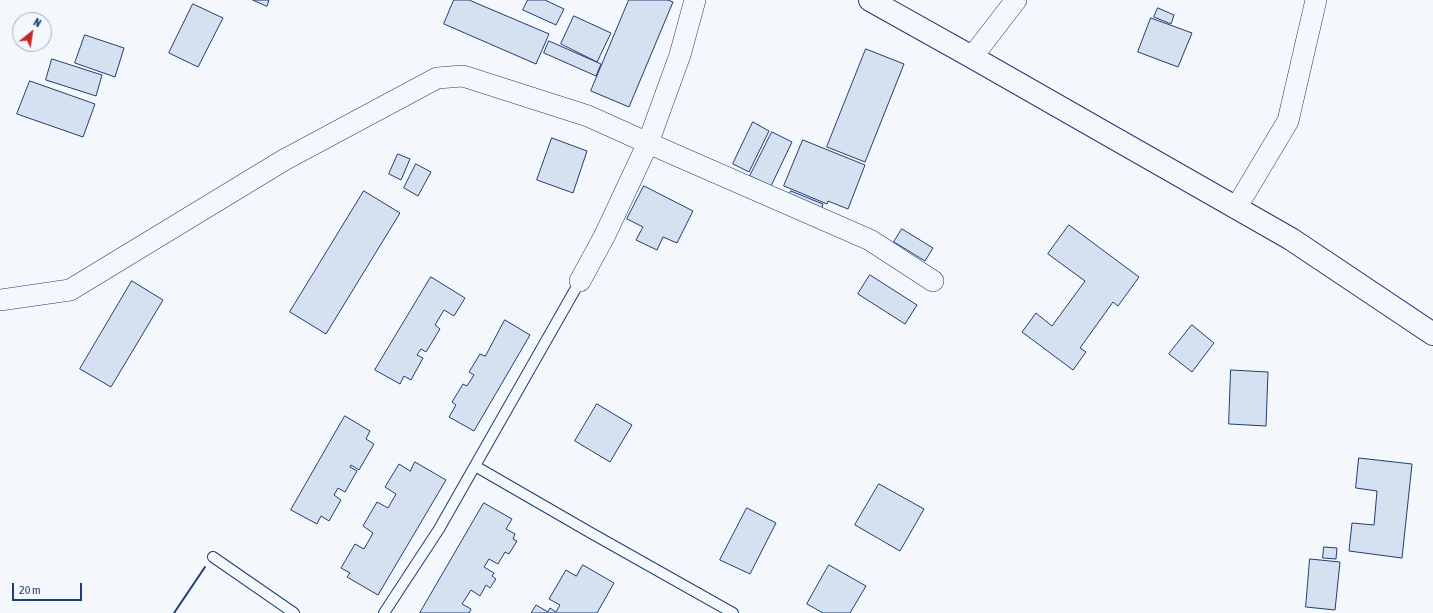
<!DOCTYPE html>
<html>
<head>
<meta charset="utf-8">
<style>
  body { margin:0 }
  #map { position:relative; width:1433px; height:613px; overflow:hidden; background:#f4f7fb; font-family:"Asap Condensed",sans-serif }
  canvas { display:block }
  .north { position:absolute; left:12px; top:12px; width:40px; height:40px; box-sizing:border-box; background:#f4f7fb; border:1px solid #9eadc5; border-radius:50%; rotate:30deg; font-size:11px; font-weight:700; line-height:16px; text-align:center; color:#1d3f73 }
  .north::after { content:''; display:block; margin:auto; width:14px; height:18px; background:#c62828; clip-path:polygon(50% 0,100% 100%,50% 72%,0 100%) }
  .scale { position:absolute; left:12px; top:583px; width:70px; height:18px; box-sizing:border-box; border:2px solid #1d3f73; border-top:0; padding-left:5px; font-size:12px; line-height:14px; white-space:nowrap; color:#1d3f73; -webkit-text-stroke:3px #f4f7fb; paint-order:stroke }
</style>
</head>
<body>
<div id="map">
<canvas width="1433" height="613"></canvas>
<div class="north">N</div>
<div class="scale">20 m</div>
</div>
<script>
const ctx = document.querySelector('canvas').getContext('2d');
ctx.lineJoin = 'round';
function fillPath(path, color) { ctx.fillStyle = color; ctx.fill(path, 'evenodd'); }
function trace(path, color, width, dash) { ctx.strokeStyle = color; ctx.lineWidth = width; ctx.lineCap = dash ? 'butt' : 'round'; ctx.setLineDash(dash || []); ctx.stroke(path); }
const building = new Path2D(`
  M253,0H269L267,6Z
  M454,0H469L549,34L536,64L444,24Z
  M528,0H545L564,9L556,25L523,10Z
  M629,0H668L673,2L629,107L591,91Z
  M193,4L223,18L198,67L169,53Z
  M1158,8L1174,15L1171,24L1154,17Z
  M574,16L611,33L597,62L561,44Z
  M1151,18L1192,33L1178,67L1138,52Z
  M85,35L124,48L115,77L75,63Z
  M549,41L601,64L596,76L544,53Z
  M866,49L904,64L865,162L827,147Z
  M52,59L102,75L96,96L46,80Z
  M30,81L95,104L83,137L17,114Z
  M753,122L769,131L749,172L733,164Z
  M772,132L792,142L771,186L750,176Z
  M552,138L587,151L573,193L537,180Z
  M803,140L865,165L848,209L828,201L827,204L784,186Z
  M398,154L410,159L401,180L389,174Z
  M416,164L431,172L418,196L404,188Z
  M644,186L693,211L677,243L663,237L657,250L636,240L643,227L627,219Z
  M364,191L400,213L326,334L290,312Z
  M791,191L823,204L820,214L787,200Z
  M1069,225L1139,277L1118,306L1113,302L1080,348L1086,352L1073,370L1022,332L1036,313L1052,326L1085,281L1048,254Z
  M902,229L933,248L925,261L894,242Z
  M870,275L917,305L905,324L858,294Z
  M431,277L465,298L454,316L444,310L435,325L440,329L426,352L421,349L417,355L423,358L411,380L404,376L400,384L375,370Z
  M132,281L163,300L111,387L80,369Z
  M505,320L530,335L474,431L449,417L456,405L452,402L463,384L467,386L474,375L469,372L480,354L485,356Z
  M1192,325L1214,343L1192,372L1169,354Z
  M1231,370L1268,372L1266,426L1229,424Z
  M597,404L632,425L610,462L575,441Z
  M345,416L370,431L366,439L374,444L359,470L351,465L350,467L357,471L345,492L338,488L334,495L341,500L329,521L321,516L317,524L291,510Z
  M1359,458L1412,464L1402,558L1349,551L1352,523L1374,525L1377,491L1356,488Z
  M415,462L446,480L378,595L347,577L350,573L341,568L355,544L364,549L373,533L363,526L377,502L388,508L396,494L385,487L399,464L410,471Z
  M879,484L924,509L900,551L855,525Z
  M484,503L512,519L506,529L515,534L513,539L517,541L509,554L505,552L498,564L489,559L484,567L494,573L492,576L496,579L490,588L486,585L480,596L471,590L462,604L471,609L469,613H420Z
  M747,508L776,523L750,574L720,560Z
  M1324,547L1337,548L1336,559L1323,558Z
  M1310,559L1340,562L1335,610L1306,607Z
  M583,565L614,583L597,613H531L536,605L548,612L550,608L556,612L560,605L549,599L566,570L576,576Z
  M829,565L866,586L850,613H823L807,604Z`);
const service = new Path2D(`
  M475,466L591,533L733,613
  M213,557L294,613
  M384,613L439,529L580,281`);
const minor = new Path2D(`
  M972,57L1016,0
  M1236,208L1288,121L1316,0
  M580,281L605,235L648,143L680,55L695,0
  M0,300L70,290L284,160L437,78L463,76L588,116L648,143L870,240L933,281`);
const tertiary = new Path2D(`
  M870,0L972,57L1291,239L1433,334`);
const wall = new Path2D(`
  M174,613L205,567`);
fillPath(building, '#d5e0f0');
trace(building, '#1d3f73', 1);
trace(service, '#1d3f73', 12);
trace(minor, '#1d3f73', 22);
trace(tertiary, '#1d3f73', 24);
trace(service, '#f4f7fb', 10);
trace(minor, '#f4f7fb', 21);
trace(tertiary, '#f4f7fb', 22);
trace(wall, '#1d3f73', 2);
</script>
</body>
</html>
